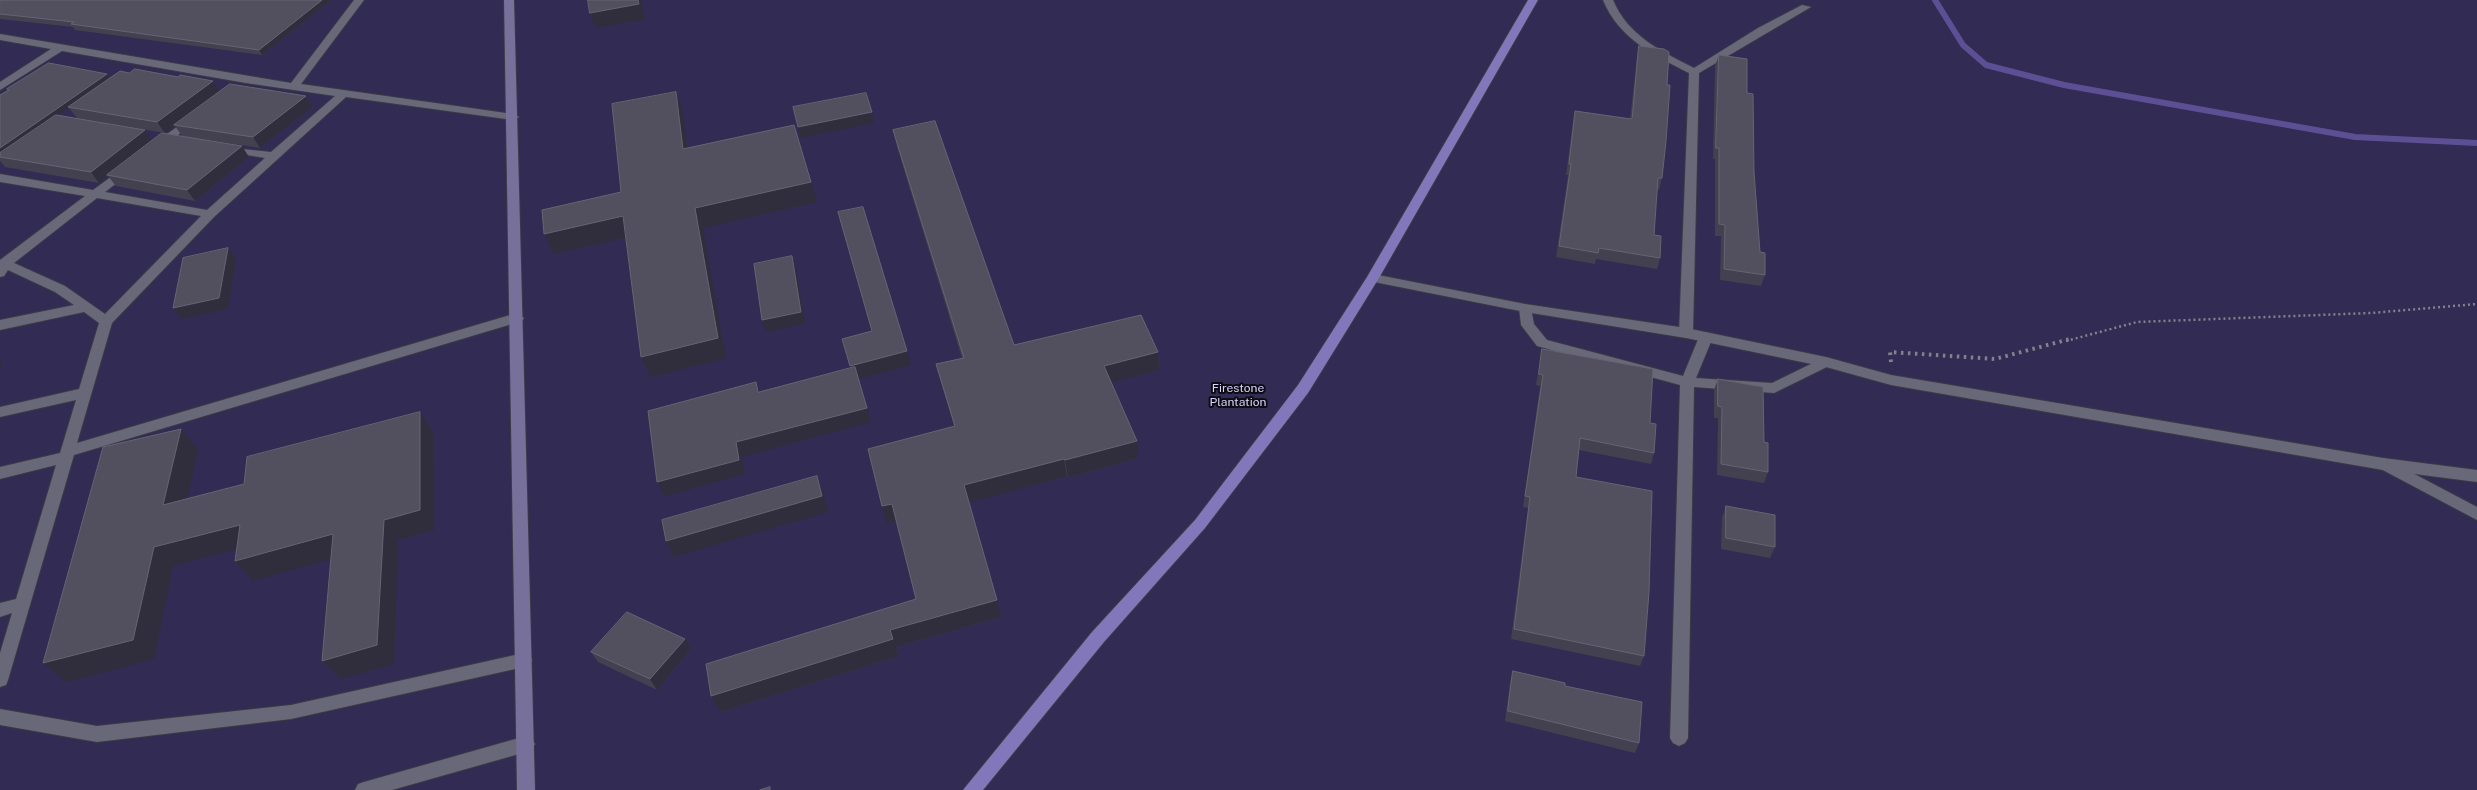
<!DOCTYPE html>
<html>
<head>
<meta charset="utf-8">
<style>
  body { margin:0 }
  canvas { display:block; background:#23212f }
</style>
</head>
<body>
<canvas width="2477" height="790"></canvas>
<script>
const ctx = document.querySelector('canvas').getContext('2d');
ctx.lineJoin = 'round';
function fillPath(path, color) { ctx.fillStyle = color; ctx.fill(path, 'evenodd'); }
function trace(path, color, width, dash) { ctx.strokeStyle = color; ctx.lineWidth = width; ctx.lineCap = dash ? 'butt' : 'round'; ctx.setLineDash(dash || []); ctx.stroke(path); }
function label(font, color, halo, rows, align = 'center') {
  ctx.font = font + ' "Public Sans",sans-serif'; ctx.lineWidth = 4; ctx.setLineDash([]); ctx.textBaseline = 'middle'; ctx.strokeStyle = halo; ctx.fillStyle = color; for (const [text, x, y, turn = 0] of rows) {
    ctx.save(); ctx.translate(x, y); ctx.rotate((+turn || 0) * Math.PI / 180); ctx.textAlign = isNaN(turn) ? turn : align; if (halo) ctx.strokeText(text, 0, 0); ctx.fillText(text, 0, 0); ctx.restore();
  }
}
const green = new Path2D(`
  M0,0H2477V790H0Z`);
const stream = new Path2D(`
  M1935,0L1963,45L1986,65L2064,85L2355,137L2477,143`);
const pathFar1 = new Path2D(`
  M2066,341L2137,322L2371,313L2477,304`);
const path = new Path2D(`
  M1891,362L1890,352L1995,359L2070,339`);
const minor = new Path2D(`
  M354,0H364L301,84L513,114L519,117L513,120L346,97L214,217L112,323L77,443L517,313L524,318L522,321L74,455L8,680L6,685L0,687V653L12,613L0,617V603L16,599L56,465L0,479V467L60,453L76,400L0,417V407L79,389L99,323L84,312L0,330V320L74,305L55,292L8,270L4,276L0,277V260L85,196L0,182V174L93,190L126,166L130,167V173L105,192L207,210L265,158L223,151V147L271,152L335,96L246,83L62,51L0,90V82L51,49L0,40V34L291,83ZM97,198L201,216L105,314L65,286L14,263Z
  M1603,0H1613C1628,36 1661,51 1694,68L1758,28L1802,5L1811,7L1699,73L1693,333L1686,338L1679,333L1689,73C1654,55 1619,39 1603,0Z
  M191,117L197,120L195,122L161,148H153V144Z
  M1525,304L1531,308L1534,324L1547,340L1683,376L1699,337L1706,332L1713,337L1696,378L1772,383L1821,359H1831L1833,362L1831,365L1774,393L1694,387L1688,738L1685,743L1679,746L1673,743L1670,738L1680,385L1537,346L1521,325L1519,308Z
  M2384,458L2477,507V520L2379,468L2377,464L2379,460Z
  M524,653L530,655L532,660L530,665L524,667L291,719L97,742L0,725V709L97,726L291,705Z
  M526,736L532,739L535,744L532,749L526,752L392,790H355L358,784L364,782Z`);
const tertiary = new Path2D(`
  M1373,274L1525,304L1686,328L1826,357L1891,375L2383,458L2477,470V482L2383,470L1891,385L1826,367L1686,338L1525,312L1369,281L1367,278Z`);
const secondary = new Path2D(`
  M504,0H514L535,790H517Z`);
const primary = new Path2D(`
  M1528,0H1538L1379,278L1308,393L1205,528L1104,642L983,790H963L1092,632L1195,520L1298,385L1367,277Z`);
const wall = new Path2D(`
  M0,0H332L262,55L75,30L73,27L0,19Z
  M1639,46L1662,178L1659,190L1657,189L1654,235L1660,258L1657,269L1596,259L1595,264L1556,257L1568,175H1566L1573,122L1575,111L1630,119L1637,57Z
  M1719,55L1747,93L1754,172L1760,252L1765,275L1761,286L1720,280L1721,236H1715V159H1713L1715,66Z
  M107,74L110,78L220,91L306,96L313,107L260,148L182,136L175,126L165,133L77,118L69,108L59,115L145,130L152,140L249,157L195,201L116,186L108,176L99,183L5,167L0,161V95L8,90L7,89Z
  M893,130L1014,345L1158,352L1159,370L1111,382L1138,458L1068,478L1067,476L969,502L1001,617L896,647L899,656L720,712L916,599L896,521L887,524L954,426L941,382L936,364L962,358L897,147Z
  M1542,349L1650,423L1654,453L1651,464L1579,450L1576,477L1644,656L1640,666L1511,639L1528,508L1523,507L1540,386L1536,385L1540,360Z
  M1718,379L1764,442L1768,472L1764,483L1717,475L1718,418H1714V390Z
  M1726,506L1775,547L1770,558L1721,549L1722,517Z
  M691,649L657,690L598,662L591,652Z
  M1513,671L1565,686L1639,743L1635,753L1505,721L1510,682Z`);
const shadedWall = new Path2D(`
  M322,0H332L262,55L259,50Z
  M638,0H641L645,19L596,28L590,13Z
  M107,74L111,79L68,107L69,108L0,157V148Z
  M213,81L220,92L174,125L175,126L165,133L157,122Z
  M676,92L683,111L690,169L683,149Z
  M306,96L313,107L260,148L253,137Z
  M872,112L874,123L801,138L798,127Z
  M145,130L153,141L107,175L108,176L99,183L91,172Z
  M242,146L249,157L195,201L187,190Z
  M811,182L817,202L703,228L726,358L651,377L641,357L695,208Z
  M623,216L632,236L554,254L544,234Z
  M228,248L236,259L228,309L182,319L173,308Z
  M792,256L796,268L805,323L766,332L762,320Z
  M907,351L911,365L859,379L871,422L742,457L745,474L665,496L657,482L736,442L855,380L850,366Z
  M1158,352L1159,370L1106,384L1104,366Z
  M0,360L2,363L0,369Z
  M420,412L433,432L434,530L398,540L394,664L340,679L322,661Z
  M181,429L198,449L182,524L163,505Z
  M1137,441L1138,458L1068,478L1065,460Z
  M1064,459L1067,476L968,503L964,485Z
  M817,476L823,492L828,512L674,557L666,541Z
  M892,504L897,521L887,524L882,506Z
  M240,525L257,544L173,566L154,659L66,682L43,663L154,547Z
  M333,534L349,554L253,581L235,561Z
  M997,600L1001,617L896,647L899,656L720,712L711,696L890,630Z
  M685,639L691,649L657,690L650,679Z`);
const building = new Path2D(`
  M0,0H322L259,50L71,24L74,22L0,14Z
  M588,0H638L639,4L590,13Z
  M1639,46L1664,49L1669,52L1667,85H1670L1666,141L1662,178H1658L1654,235L1661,236L1660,258L1599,248L1598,253L1559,246L1571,164H1569L1575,111L1631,119L1632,118Z
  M1719,55L1747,59V93L1753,94L1754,172L1760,252L1765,253V275L1724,269L1725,225L1719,224V148H1716Z
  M49,63L107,74L0,148V95L9,90L7,89Z
  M135,69L178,77L180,75L213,81L157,122L68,107L120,71L129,73Z
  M230,84L306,96L253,137L174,125Z
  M676,92L683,149L794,125L811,182L695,208L718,338L641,357L623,216L544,234L542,210L621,192L612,104Z
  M866,93L872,112L798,127L793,107Z
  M56,115L145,130L91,172L0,157V153Z
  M935,121L1014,345L1141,315L1158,352L1104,366L1137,441L1065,460L1064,459L964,485L997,600L890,630L893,639L711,696L706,664L916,599L892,504L882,506L868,449L955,426L936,364L964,358L893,130Z
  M162,133L242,146L187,190L107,175Z
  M863,207L907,351L850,366L842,339L872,331L838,212Z
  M228,248L219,298L173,308L183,258Z
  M792,256L801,312L762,320L754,264Z
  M1542,349L1653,369L1650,423L1656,424L1654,453L1580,438L1576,477L1652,491L1649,592L1644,656L1514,629L1530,497L1525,496L1543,375L1539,374Z
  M855,367L867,408L736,442L739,460L657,482L648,411L756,382L758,392Z
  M1718,379L1763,387L1764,442L1768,443V472L1721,464L1722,407L1718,406Z
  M420,412V510L384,520L377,645L322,661L333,534L235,561L240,525L154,547L133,640L43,663L103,447L181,429L163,505L244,484L247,457Z
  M817,476L822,496L666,541L662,520Z
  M1726,506L1775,515V547L1726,538Z
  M627,612L685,639L650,679L591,652Z
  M1513,671L1565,683V686L1642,702L1639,743L1508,711Z
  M770,787V790H760Z`);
const parkNames = [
  ["Firestone",1238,388],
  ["Plantation",1238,402]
];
fillPath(green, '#322b53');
trace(stream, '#5c4f94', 6);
trace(minor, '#3b3b46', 2);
trace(tertiary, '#3b3b46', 2);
trace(secondary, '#3b3b46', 2);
trace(primary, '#3b3b46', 2);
trace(pathFar1, '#82828d', 2.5, [2, 3]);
trace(path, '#82828d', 4, [2.5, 4.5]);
fillPath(minor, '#696879');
fillPath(tertiary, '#696879');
fillPath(secondary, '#76709a');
fillPath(primary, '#8277bb');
fillPath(wall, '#434150');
fillPath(shadedWall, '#302e3d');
fillPath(building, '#52505f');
trace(building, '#666472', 1);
label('12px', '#d9d5fd', '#0c0c12', parkNames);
</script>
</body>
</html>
